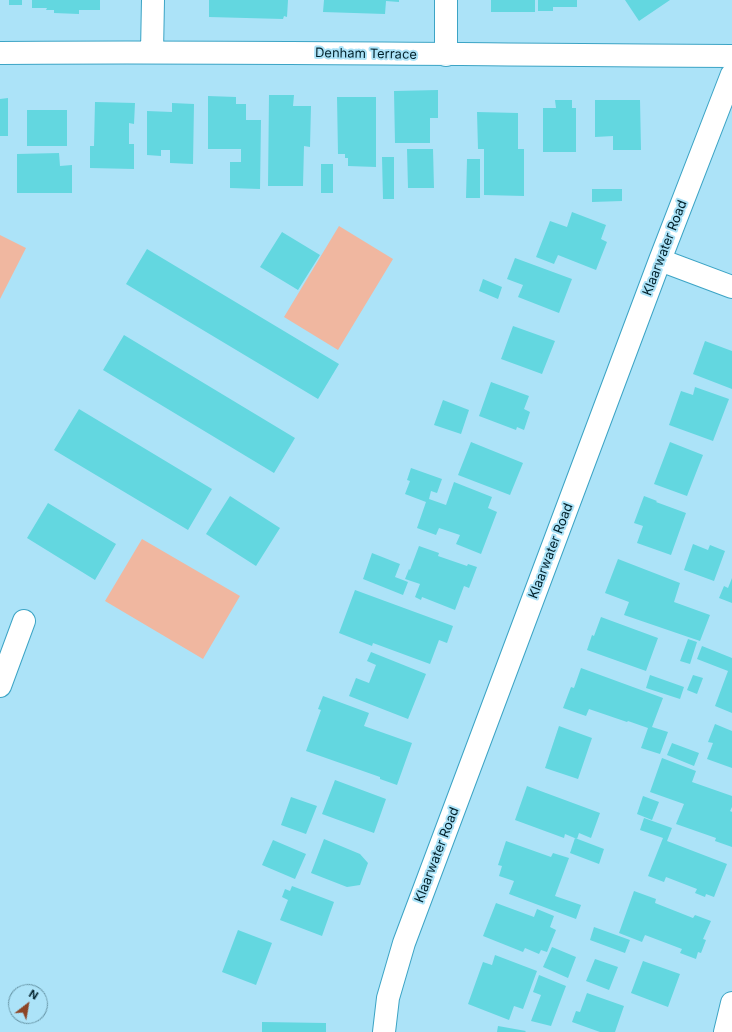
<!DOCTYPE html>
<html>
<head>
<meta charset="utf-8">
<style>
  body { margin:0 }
  #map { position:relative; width:732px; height:1032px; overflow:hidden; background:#ace3f8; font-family:Inter,sans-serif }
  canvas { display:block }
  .north { position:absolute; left:8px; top:984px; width:40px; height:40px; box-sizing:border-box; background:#ace3f8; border:1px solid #6795a6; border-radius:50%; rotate:31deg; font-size:11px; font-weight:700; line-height:16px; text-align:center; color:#00202a }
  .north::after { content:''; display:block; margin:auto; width:14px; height:18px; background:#8d4526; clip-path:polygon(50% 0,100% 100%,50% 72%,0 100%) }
</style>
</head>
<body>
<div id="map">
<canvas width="732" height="1032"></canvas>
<div class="north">N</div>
</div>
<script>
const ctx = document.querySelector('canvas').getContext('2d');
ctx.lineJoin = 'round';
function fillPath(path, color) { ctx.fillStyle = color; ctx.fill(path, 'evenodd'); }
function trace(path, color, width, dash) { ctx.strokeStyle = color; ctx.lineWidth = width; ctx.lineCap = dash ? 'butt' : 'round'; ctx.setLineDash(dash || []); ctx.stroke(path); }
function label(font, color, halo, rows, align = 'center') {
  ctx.font = font + ' Inter,sans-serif'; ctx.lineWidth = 4; ctx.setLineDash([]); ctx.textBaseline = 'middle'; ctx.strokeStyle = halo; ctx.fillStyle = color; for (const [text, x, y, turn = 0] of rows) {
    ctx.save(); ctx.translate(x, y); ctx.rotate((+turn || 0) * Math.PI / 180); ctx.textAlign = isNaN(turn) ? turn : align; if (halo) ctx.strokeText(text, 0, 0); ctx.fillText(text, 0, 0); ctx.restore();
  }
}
const green = new Path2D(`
  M339,226L393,259L338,350L284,317Z
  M0,235L26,248L0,299Z
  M142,539L240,596L203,659L105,601Z`);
const building = new Path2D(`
  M9,0H22V5H9Z
  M32,0H100V10H79V14L54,13V10H46L47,8H32Z
  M209,0H288L287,17L284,16L283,19L209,17Z
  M324,0H399V2L386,1L385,14L323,12Z
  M491,0H535V12H491Z
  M538,0H577V7H553V11H538Z
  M625,0H670L639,21Z
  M438,90V118H430V143H395L394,91Z
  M269,95H294L293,106H311L310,147L304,146L303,186H268Z
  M208,96L236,97V104H246V120H261L260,189L230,188V162H241V149H208Z
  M337,97H376V167L348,166V158H345V154H338Z
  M8,98V136H0V99Z
  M555,100H572V108H576V152H543V108H556Z
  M595,100H640L641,150H613V136L595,137Z
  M95,102L135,103L134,124L129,123V144H134V169L90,168V146H94Z
  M172,103L194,104L193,164L170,163V150H161V156L147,155V111L172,112Z
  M27,110H67V146H27Z
  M477,112L518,113V149H524V196L484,195V149H478Z
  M407,149H433L434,188H408Z
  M59,153L60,166L72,165V193H17V154Z
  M382,157H394V199H383Z
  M467,159H480V198H466Z
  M321,164H333V193H321Z
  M592,189H622V201L592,202Z
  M572,212L606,225L601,239L607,242L596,270L558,255L554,264L536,257L550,221L567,227Z
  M282,232L320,255L298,290L260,267Z
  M147,249L339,364L318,399L126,284Z
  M515,258L572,279L559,313L518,297L523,285L507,279Z
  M483,279L502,287L498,299L479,291Z
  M513,326L555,341L542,374L501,359Z
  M124,335L295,438L274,473L103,370Z
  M705,341L732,351V389L693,374Z
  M491,382L529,396L524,409L530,412L524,430L517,427L516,430L479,416Z
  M695,387L729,399L713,441L669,425L681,391L693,395Z
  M443,400L469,410L461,434L434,425Z
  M79,409L212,489L188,530L54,450Z
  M471,442L523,463L510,495L458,475Z
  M670,442L703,455L687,496L654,484Z
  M411,468L442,479L437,493L431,491L429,499L446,505L454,482L492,497L488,508L497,512L481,554L456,544L460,535L439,528L436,535L417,528L426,502L405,494L410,481L407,480Z
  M230,496L280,528L256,566L206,534Z
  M644,496L657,501L656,502L686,513L671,555L637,543L643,526L634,523Z
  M48,503L116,544L95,580L27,538Z
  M693,544L708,550L710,545L725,551L714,581L684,570Z
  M419,546L439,553L438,556L467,566L468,564L477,567L469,588L464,586L455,610L422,597L421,600L415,597L420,584L405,579L409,569L410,570Z
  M372,553L400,564L395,577L408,582L403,595L363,579Z
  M618,559L680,583L674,602L710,615L700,641L624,615L629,602L605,593Z
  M732,578V603L719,598L724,586L728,588Z
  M355,590L453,626L447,643L439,640L430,664L373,643L372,646L339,633Z
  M601,617L658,638L646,671L587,650L592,635L594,636Z
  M688,639L697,642L690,664L680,661Z
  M702,646L732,658V713L715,706L728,671L697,659Z
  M371,652L426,674L408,719L349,696L356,678L369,683L376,665L367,661Z
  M581,668L663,698L652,727L668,732L660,754L641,748L648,728L628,721L627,722L589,709L586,716L563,708L571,687L574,688Z
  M650,675L684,687L680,699L646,688Z
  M693,675L703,678L697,694L687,690Z
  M323,696L369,713L364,726L412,743L397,785L380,779V777L306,751L321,710L318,709Z
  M715,724L732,731V768L707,759L713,743L708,742Z
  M559,726L592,738L578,779L545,768Z
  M672,743L699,753L694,766L667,755Z
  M662,758L696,771L692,782L732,796V807L730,811L732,812V847L715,841L716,838L676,824L684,804L650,792Z
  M335,780L386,799L374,833L322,814Z
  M527,786L600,813L591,838L579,833L577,839L565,834L564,838L515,820Z
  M643,796L659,802L652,820L637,814Z
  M291,797L317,806L306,834L281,825Z
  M644,818L672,828L667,841L727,864L714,897L706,894L705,897L695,893L697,889L666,877L664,882L648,876L663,838L640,830Z
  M575,838L604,849L599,864L570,853Z
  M324,839L360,854L368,863L360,885L347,887L311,873Z
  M273,840L306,854L295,879L262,865Z
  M506,841L551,857L553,853L569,858L555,896L581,905L576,919L509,894L514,881L499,876L502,866L498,865Z
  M292,886L334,902L322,936L280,920L288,900L282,897L285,889L290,891Z
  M634,891L656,899L655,903L693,918L695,915L711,921L703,939L706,940L701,953L698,952L696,959L680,953L682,949L645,935L642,942L619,933Z
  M496,903L534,917L537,909L554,916L550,927L556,930L547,952L541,950L539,954L525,948L523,952L483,936Z
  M594,927L630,940L625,953L590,940Z
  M238,930L272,943L256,985L222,972Z
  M552,947L576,957L568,978L543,967Z
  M495,955L537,971L523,1009L514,1006L509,1020L468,1004L483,962L492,965Z
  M595,959L618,967L609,990L586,981Z
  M643,961L680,974L668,1007L631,993Z
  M539,975L566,986L551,1026L531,1021L541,995L533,992Z
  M587,993L624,1006L615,1032H600L572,1022L576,1011L580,1012Z
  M262,1022L326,1023V1032H262Z
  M498,1026L526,1031L525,1032H497Z`);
const minor = new Path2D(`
  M446,0V55
  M152,52L153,0
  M0,53C244,51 488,55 732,56
  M660,260L732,287
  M0,686L24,621
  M384,1032L388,998L404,943L660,260L732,74
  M725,1032L732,1003`);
const streetNames = [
  ["Denham Terrace",366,54,1],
  ["Klaarwater Road",665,248,-69],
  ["Klaarwater Road",551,551,-69],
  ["Klaarwater Road",437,855,-69]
];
fillPath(green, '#f0b7a0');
fillPath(building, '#63d7e0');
trace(minor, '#3ca4c5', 24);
trace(minor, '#fff', 22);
label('13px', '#00202a', '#ace3f8', streetNames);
</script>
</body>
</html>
